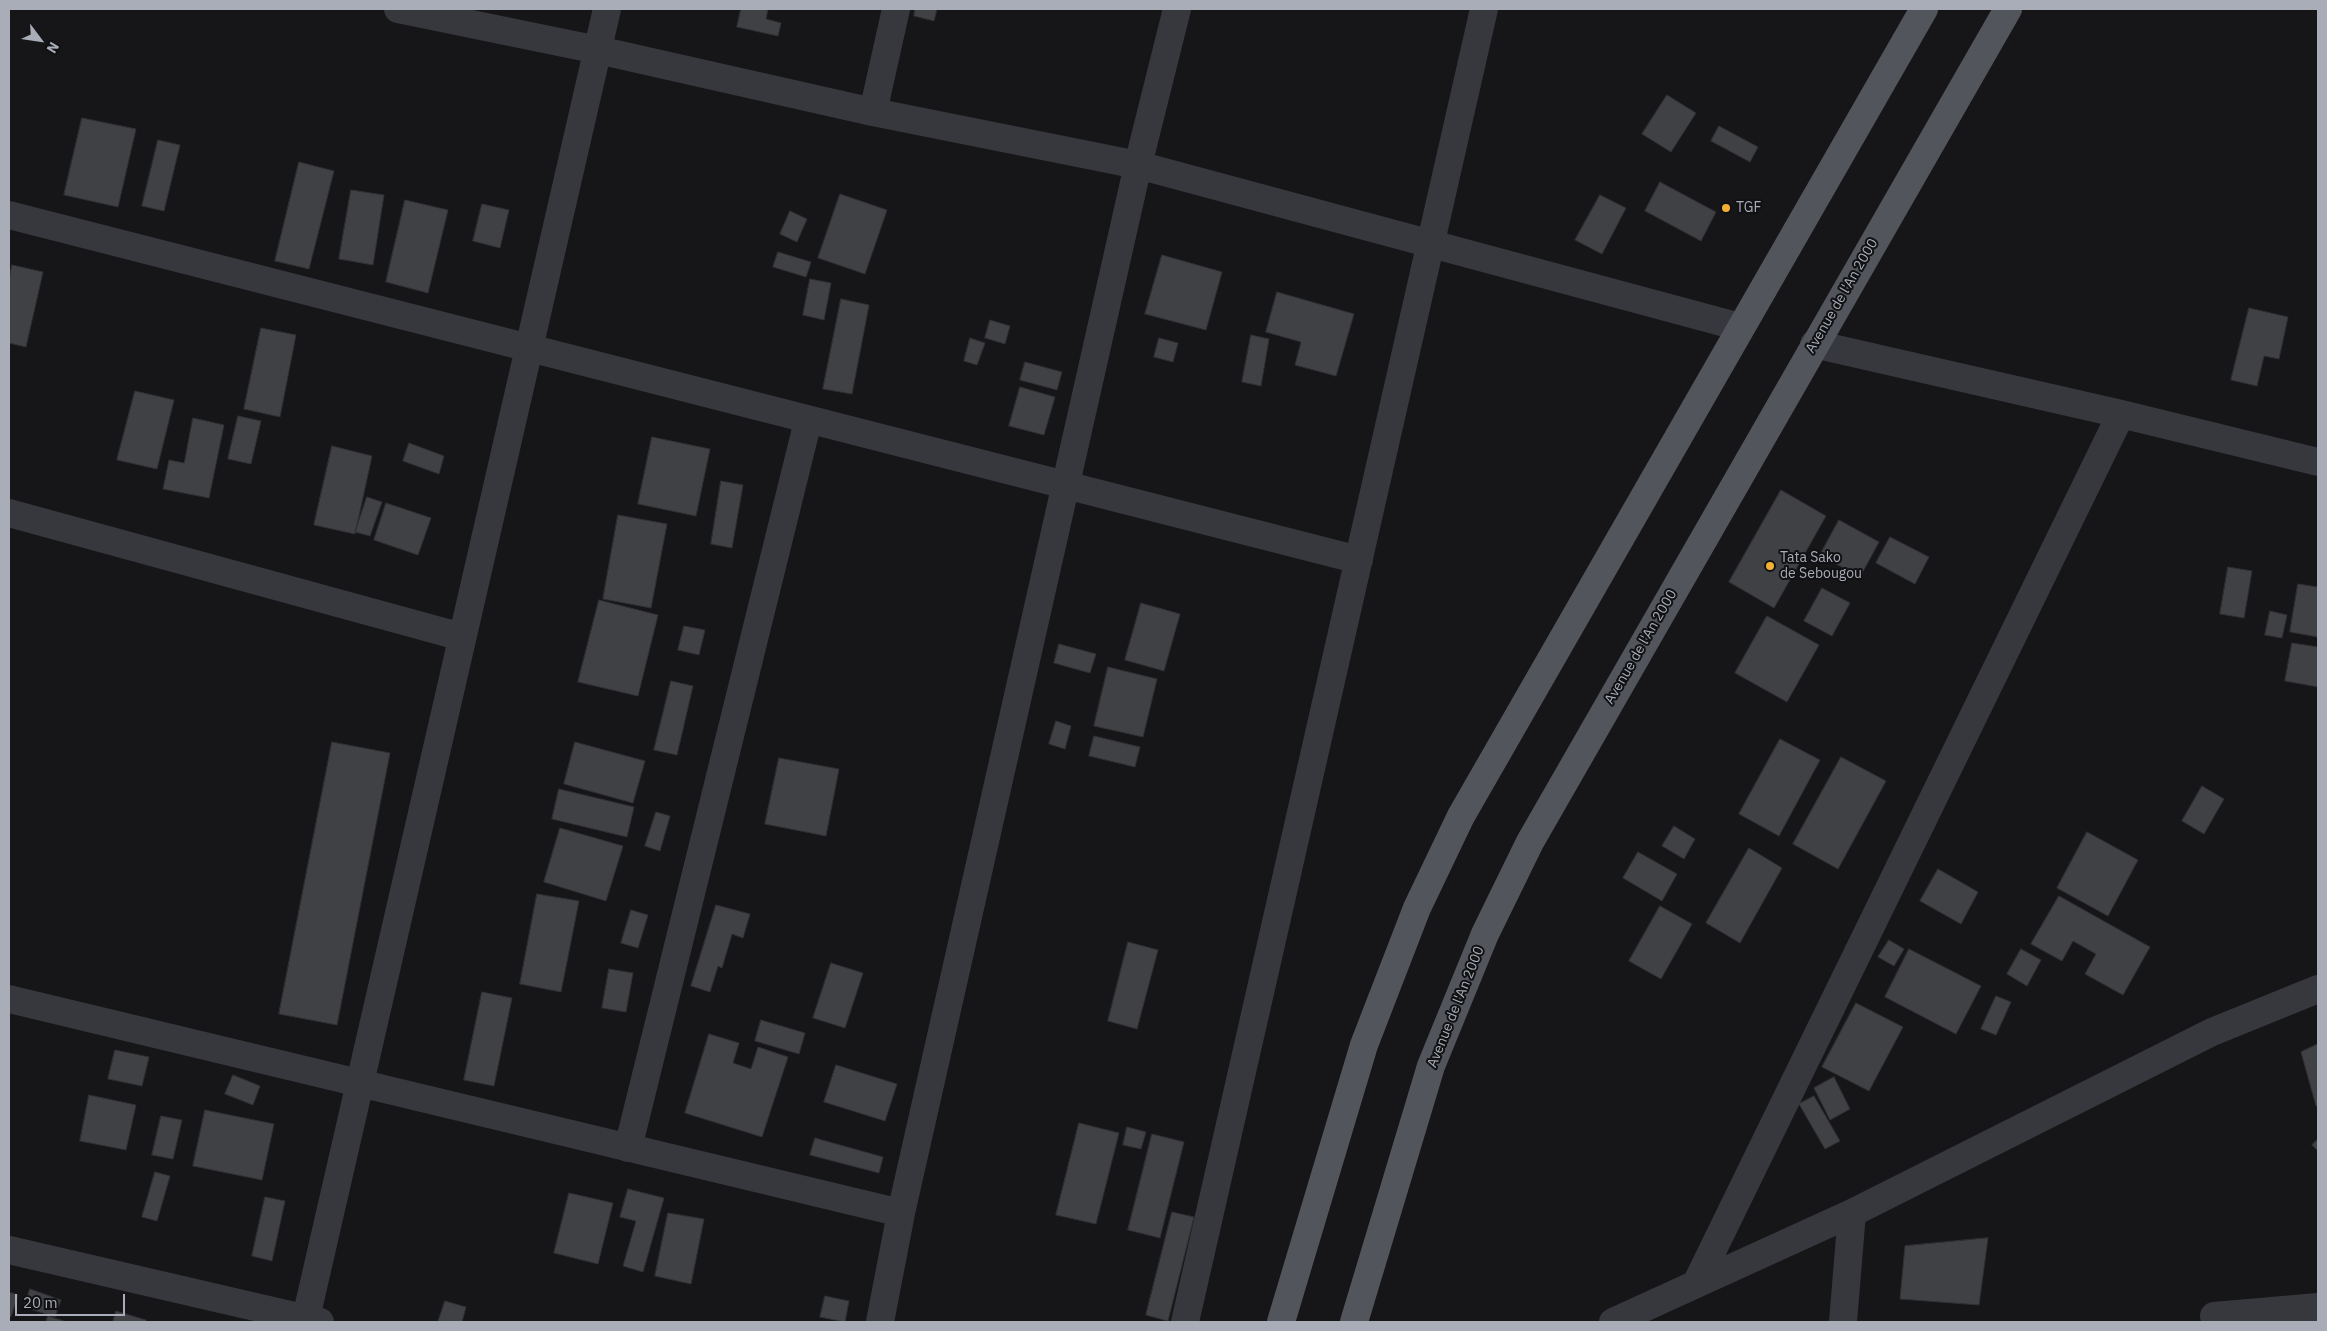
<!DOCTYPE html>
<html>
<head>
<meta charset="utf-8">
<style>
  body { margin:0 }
  #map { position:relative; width:2327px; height:1331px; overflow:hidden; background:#161618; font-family:"IBM Plex Sans",sans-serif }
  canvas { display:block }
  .frame { position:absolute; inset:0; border:10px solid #a8adb8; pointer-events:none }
  .north { position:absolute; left:15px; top:15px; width:50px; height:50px; -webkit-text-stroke:4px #111113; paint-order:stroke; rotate:121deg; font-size:14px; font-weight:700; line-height:20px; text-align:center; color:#a8adb8 }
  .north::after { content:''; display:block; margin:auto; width:18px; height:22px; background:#a8adb8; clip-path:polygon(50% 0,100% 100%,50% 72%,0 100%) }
  .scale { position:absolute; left:15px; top:1294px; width:110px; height:22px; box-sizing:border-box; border:2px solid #a8adb8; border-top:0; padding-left:6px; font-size:15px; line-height:18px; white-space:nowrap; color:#a8adb8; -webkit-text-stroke:4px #111113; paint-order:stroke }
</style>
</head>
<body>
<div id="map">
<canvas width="2327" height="1331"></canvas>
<div class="frame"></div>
<div class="north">N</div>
<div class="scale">20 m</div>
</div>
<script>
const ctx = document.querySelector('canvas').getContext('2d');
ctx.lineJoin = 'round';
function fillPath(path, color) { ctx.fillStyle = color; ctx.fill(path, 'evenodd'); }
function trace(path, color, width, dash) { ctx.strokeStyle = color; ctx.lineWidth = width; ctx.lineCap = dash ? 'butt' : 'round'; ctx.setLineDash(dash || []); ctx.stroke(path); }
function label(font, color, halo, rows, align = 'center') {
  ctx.font = font + ' "IBM Plex Sans",sans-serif'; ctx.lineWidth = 4; ctx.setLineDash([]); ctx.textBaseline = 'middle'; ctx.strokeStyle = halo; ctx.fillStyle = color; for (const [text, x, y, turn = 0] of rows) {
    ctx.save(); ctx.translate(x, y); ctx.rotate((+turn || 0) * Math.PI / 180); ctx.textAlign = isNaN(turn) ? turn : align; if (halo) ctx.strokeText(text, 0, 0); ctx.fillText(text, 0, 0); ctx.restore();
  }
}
const building = new Path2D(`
  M741,9H768L766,19L781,23L778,36L737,27Z
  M915,9H937L934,21L914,16Z
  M1667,95L1696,113L1671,152L1642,134Z
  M82,118L136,129L118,207L64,195Z
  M1719,126L1758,147L1750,162L1711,141Z
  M158,140L180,145L164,211L142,206Z
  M299,162L334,171L309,269L275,261Z
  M1660,182L1716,212L1701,241L1645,211Z
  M351,190L384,195L373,265L339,259Z
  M840,194L887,210L865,274L818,258Z
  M1600,195L1626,208L1602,254L1575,240Z
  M405,200L448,210L428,293L386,282Z
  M482,204L509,210L500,248L473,241Z
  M790,211L807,219L797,242L780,234Z
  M778,252L811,262L806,277L773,267Z
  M1162,255L1222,272L1206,330L1145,314Z
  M12,265L43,272L26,347L9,343V280Z
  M810,279L831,283L824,320L803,315Z
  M1277,292L1354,314L1336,376L1295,365L1301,342L1266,332Z
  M841,299L869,305L852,394L823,389Z
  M2249,308L2288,317L2279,359L2264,356L2257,386L2231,380Z
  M990,320L1010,326L1005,344L985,338Z
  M261,328L296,335L280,417L244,409Z
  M1251,335L1269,339L1261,386L1242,382Z
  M970,338L985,343L977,365L964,361Z
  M1159,338L1178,343L1173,362L1154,357Z
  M1025,362L1062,372L1057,390L1020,380Z
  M1020,387L1055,397L1044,435L1009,426Z
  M135,391L174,400L157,469L117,460Z
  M238,416L261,421L251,464L228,459Z
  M193,418L224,425L209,498L163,489L169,460L184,463Z
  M652,437L710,449L696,516L638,504Z
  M409,443L444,456L439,474L403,461Z
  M332,446L372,456L355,534L314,525Z
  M721,481L743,485L732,548L711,544Z
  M1781,490L1826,516L1774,608L1729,582Z
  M367,497L382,502L370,536L355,532Z
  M386,503L431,518L418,555L374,540Z
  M618,515L667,524L651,608L603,599Z
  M1839,520L1879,542L1860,577L1820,555Z
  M1890,537L1929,557L1915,584L1876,563Z
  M2228,567L2252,571L2244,618L2220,614Z
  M2298,584L2318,587V637L2290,632Z
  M1822,588L1850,603L1832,636L1804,621Z
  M599,600L658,615L638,696L578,682Z
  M1141,603L1180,614L1164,671L1125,660Z
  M2270,611L2287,615L2282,638L2265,635Z
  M1767,616L1819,645L1787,702L1735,673Z
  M684,626L705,630L699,655L678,650Z
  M2292,643L2318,647V687L2285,681Z
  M1059,644L1096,654L1090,673L1054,663Z
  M1108,667L1157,679L1143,737L1094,726Z
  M671,681L693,686L677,755L654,750Z
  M1056,721L1071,726L1065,749L1049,744Z
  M1094,736L1140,747L1135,767L1089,756Z
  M1780,739L1820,760L1779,836L1739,814Z
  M332,742L390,753L337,1025L279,1014Z
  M575,742L645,761L633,803L564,784Z
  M1841,757L1886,781L1838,869L1793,844Z
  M779,758L839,769L826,836L765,824Z
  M2202,786L2224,799L2204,834L2182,821Z
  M559,789L634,807L627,837L552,819Z
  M656,812L670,816L660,851L645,846Z
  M1674,826L1695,839L1684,859L1662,846Z
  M560,828L623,846L606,901L544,882Z
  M2087,832L2138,860L2108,916L2057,888Z
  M1749,848L1782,868L1740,943L1706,923Z
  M1638,852L1677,874L1662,901L1623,878Z
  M1938,869L1978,892L1961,924L1920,901Z
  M537,894L579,901L561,992L520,984Z
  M2059,896L2150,947L2123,995L2085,974L2096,954L2073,941L2062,961L2031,944Z
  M716,905L750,914L743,938L732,934L722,968L718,966L710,992L691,986Z
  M1660,906L1692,924L1661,979L1629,961Z
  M631,910L648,915L638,948L621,943Z
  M1889,940L1904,949L1894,966L1878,957Z
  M1128,942L1158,950L1137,1029L1108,1021Z
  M1909,949L1981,986L1956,1034L1885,997Z
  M2021,949L2041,960L2027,986L2007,974Z
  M831,963L863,973L845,1028L813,1018Z
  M609,969L633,973L626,1012L602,1008Z
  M482,992L512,998L494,1086L464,1080Z
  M1996,996L2011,1002L1996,1035L1981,1029Z
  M1856,1003L1903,1027L1869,1091L1822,1067Z
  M761,1020L805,1033L799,1054L755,1041Z
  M709,1034L739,1043L733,1063L751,1069L758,1047L788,1057L762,1137L685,1113Z
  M2318,1044V1106H2316L2301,1052Z
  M115,1050L149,1057L142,1086L108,1079Z
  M836,1065L897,1084L885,1121L824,1102Z
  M233,1075L260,1086L253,1105L225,1094Z
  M1834,1077L1850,1109L1830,1120L1814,1088Z
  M89,1095L136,1105L126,1150L80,1141Z
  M1814,1096L1840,1141L1825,1149L1799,1104Z
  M205,1110L274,1124L262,1180L193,1166Z
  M161,1116L182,1120L173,1159L152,1155Z
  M1079,1123L1119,1133L1096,1224L1056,1215Z
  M1127,1127L1146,1132L1141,1149L1123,1145Z
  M1152,1134L1184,1142L1160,1238L1128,1230Z
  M815,1138L883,1157L879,1173L810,1155Z
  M2318,1139V1151L2312,1145Z
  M155,1172L170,1176L157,1221L142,1217Z
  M628,1189L664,1198L643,1272L623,1266L636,1221L620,1217Z
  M569,1193L613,1203L598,1264L554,1253Z
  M265,1197L285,1201L272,1261L252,1256Z
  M1172,1212L1194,1217L1168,1321L1146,1315Z
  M668,1213L704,1219L691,1284L655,1276Z
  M1988,1238L1979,1305L1900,1299L1905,1246Z
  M30,1289L61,1300L55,1317L24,1307Z
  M9,1292L18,1295L11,1317L9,1316Z
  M825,1296L849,1301L845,1322L820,1317Z
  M445,1301L466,1307L462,1322H438Z
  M116,1311L146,1320V1322H113Z
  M48,1316L67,1322H46Z`);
const street = new Path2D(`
  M398,9L598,50L873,112L1138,165L1740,327
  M873,112L896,9
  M9,215L1359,560
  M1814,344L2121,414L2318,462
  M9,513L462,637
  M9,999L901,1213
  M628,1148L808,421
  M9,1250L320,1322
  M1696,1284L2121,414
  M2214,1316L2318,1307
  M305,1322L607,9
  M880,1322L901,1213L1138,165L1177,9
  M1185,1322L1484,9
  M1613,1322L1852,1213L2212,1032L2318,989
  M1843,1322L1852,1213`);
const primary = new Path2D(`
  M1281,1322L1364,1045L1417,908L1461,816L1924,9
  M1354,1322L1431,1066L1485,934L1530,842L2008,9`);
const markers = [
  [1726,208,5,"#f2b134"],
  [1770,566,5,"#f2b134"]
];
const poiNames = [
  ["TGF",1736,208],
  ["Tata Sako",1780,558],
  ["de Sebougou",1780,574]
];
const streetNames = [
  ["Avenue de l'An 2000",1842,296,-60],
  ["Avenue de l'An 2000",1641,647,-60],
  ["Avenue de l'An 2000",1456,1007,-68]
];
fillPath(building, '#404145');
trace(building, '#303034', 1);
trace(street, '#37383d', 28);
trace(primary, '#53555c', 28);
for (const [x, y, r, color] of markers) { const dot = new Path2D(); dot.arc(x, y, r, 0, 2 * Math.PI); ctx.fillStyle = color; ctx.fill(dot); trace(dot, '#111113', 2); }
label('14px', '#a8adb8', '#111113', poiNames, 'left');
label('14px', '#a8adb8', '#111113', streetNames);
</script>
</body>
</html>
